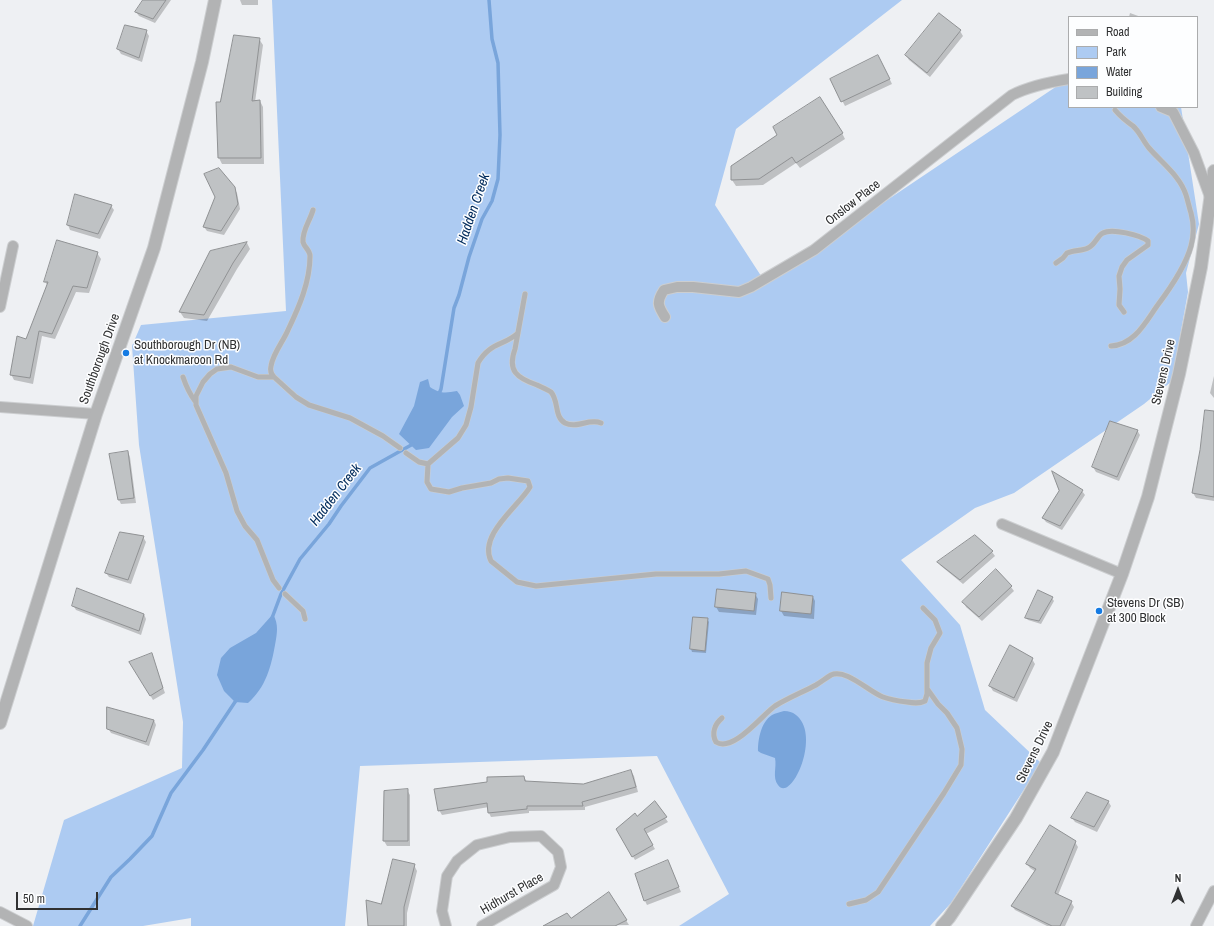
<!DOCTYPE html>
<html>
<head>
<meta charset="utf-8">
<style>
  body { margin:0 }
  #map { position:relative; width:1214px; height:926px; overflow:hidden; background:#eef0f3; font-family:"Archivo Narrow",sans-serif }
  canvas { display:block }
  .legend { position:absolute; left:1068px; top:16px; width:130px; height:92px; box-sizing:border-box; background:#fdfeff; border:1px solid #abacad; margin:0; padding:5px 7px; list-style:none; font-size:12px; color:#303132 }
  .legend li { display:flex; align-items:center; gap:8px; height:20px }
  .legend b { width:20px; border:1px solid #abacad }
  .north { position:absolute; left:1158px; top:870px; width:40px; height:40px; -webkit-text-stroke:3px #fdfeff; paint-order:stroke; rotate:0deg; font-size:11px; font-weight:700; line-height:16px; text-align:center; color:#303132 }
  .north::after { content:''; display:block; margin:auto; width:14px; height:18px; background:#303132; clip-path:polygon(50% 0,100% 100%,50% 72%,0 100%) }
  .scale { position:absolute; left:16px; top:892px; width:82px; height:18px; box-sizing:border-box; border:2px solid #303132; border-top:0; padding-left:5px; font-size:12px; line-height:14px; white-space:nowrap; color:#303132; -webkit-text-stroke:3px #fdfeff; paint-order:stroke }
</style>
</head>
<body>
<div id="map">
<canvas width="1214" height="926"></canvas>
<ul class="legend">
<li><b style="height:5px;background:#b2b3b4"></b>Road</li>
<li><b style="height:11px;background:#adcbf2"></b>Park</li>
<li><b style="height:11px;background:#79a5db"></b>Water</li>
<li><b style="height:11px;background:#bfc2c4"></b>Building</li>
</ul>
<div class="north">N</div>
<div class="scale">50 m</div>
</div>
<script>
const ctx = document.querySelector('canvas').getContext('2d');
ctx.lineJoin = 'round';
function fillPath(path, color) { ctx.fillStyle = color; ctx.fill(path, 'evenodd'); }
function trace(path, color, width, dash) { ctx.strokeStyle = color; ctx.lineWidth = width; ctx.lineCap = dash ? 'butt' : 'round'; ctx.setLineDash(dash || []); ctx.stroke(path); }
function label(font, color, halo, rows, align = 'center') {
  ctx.font = font + ' "Archivo Narrow",sans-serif'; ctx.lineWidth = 3; ctx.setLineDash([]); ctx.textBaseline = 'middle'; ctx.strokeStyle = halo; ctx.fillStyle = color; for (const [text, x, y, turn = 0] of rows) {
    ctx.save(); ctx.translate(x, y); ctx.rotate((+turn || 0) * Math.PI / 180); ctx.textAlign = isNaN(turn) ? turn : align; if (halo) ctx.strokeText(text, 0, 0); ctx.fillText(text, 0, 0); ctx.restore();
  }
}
const green = new Path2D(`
  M272,0H902L736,129L715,205L765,282L1069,78V107H1181L1199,224L1186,273L1188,292L1172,381L1144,404L1014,493L975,508L901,560L960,625L985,710L1041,763L951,903L930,926H679L729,894L657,756L360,766L345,926H191V918L143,926H33L64,820L182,768L183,722L139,445L132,346L141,325L286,311Z`);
const water = new Path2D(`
  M428,379L430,387C440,394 446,393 457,391L460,395L464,406L452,417L429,448L416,450L399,434L414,406L420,382Z
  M273,614C279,625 277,633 275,645C271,667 266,687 248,703L235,702L224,691L217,675L221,658L230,648L256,633Z
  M784,711C789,711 792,712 796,715C822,735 791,804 778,785C772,777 777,767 775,758L761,753L758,751C758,739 761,722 772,715C775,713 781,712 784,711Z`);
const shadow = new Path2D(`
  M144,0H171L155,23L139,16L136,12Z
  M240,0H258V5H242Z
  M1130,13L1141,17H1129Z
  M146,31L149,36L142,62L121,54L118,49Z
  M960,31L963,36L930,77L909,60L906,55Z
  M259,39L263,45L255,102L260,101L263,107L264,164H222L219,158L221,103Z
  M881,61L892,84L845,106L831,79Z
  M842,133L845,139L800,168L796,163L763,185L736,186L732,180V166L778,135Z
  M234,188L237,193L240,209L224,235L207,231L204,227Z
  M111,206L114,210L100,239L70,230L68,225Z
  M247,243L250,249L237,269L207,321L184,318L180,312L211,251Z
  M97,253L101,259L89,293L76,292L55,339L42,336L33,384L14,380L11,374L26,340L48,286L45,282Z
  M1214,376V398L1210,393Z
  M1214,412V501L1196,498L1193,493L1201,450Z
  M1137,430L1140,435L1119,481L1096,472L1093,467Z
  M128,452L130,457L136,503L121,504L119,500Z
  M1082,491L1085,495L1062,530L1046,522L1043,518Z
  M974,536L992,552L995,556L963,584L941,566L938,562Z
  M143,537L146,542L131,584L109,577L106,573Z
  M1011,587L1014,591L982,621L966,607L964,602Z
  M718,590L755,594L758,599L756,615L719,612L716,607Z
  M813,597L815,601L814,619L784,616L781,611Z
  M1052,598L1054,601L1041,624L1028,620L1026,618Z
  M73,605L144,614L146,619L141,635L76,610Z
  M707,619L709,622L706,653L692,652L691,649Z
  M151,654L165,693L153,700L130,662Z
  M1032,659L1035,664L1017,702L993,691L990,686Z
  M154,720L156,725L149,746L111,733L108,728Z
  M631,771L634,776L638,792L585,807V810L529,811V813L491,817L489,813V807L442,815L439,810L524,777L527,782L583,786Z
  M407,790L410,795V846H387L384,841Z
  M1108,801L1111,806L1097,832L1075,822L1072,818Z
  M654,802L668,822L646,834L655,849L635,860L617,829L637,818Z
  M1075,842L1078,847L1058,895L1071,902L1074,907L1065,926H1047L1015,910L1012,906L1036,872L1030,868L1027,864Z
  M668,861L681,892L647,905L645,901Z
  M414,865L417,871L407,913V926H369L381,905Z
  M609,893L629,925L546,926L571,919Z`);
const stream = new Path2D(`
  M438,396L441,389L454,308L459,295L469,257L482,219L492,201L498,179L500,135L498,63L492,39L489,0
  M272,618L281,594L300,559L329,524L341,506L370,468L413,444
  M80,926L111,877L130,859L152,836L171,793L203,750L237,699`);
const building = new Path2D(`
  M143,0H166L153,19L135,12Z
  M939,13L961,30L927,73L905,55Z
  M125,25L147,30L139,58L117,49Z
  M234,35L260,38L252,101L260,100L261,158H218L216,102H220Z
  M878,55L890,79L841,102L830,79Z
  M820,97L843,133L796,163L792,157L759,179L731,180V166L777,135L773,127Z
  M219,168L235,187L238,204L221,231L203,227L215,197L204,174Z
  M75,194L112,205L98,234L67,225Z
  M57,240L98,252L87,288L73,286L52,334L39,331L30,378L10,375L17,336L26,339L48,282H44Z
  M247,242L233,263L204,315L179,312L210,251Z
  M1205,410L1214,411V497L1192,493L1200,450Z
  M1110,421L1138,430L1117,477L1092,467Z
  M128,451L134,498L118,500L109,454Z
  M1052,471L1083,490L1060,526L1042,518L1059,491Z
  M120,532L144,536L128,580L105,573Z
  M975,535L993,551L960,580L937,562Z
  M996,569L1012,586L979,617L962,602Z
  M77,588L144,614L139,631L72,606Z
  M717,589L756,593L754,611L715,607Z
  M1038,590L1053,597L1039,621L1025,618Z
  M782,592L813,596L811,614L780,611Z
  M693,617L708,618L705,651L690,649Z
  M1010,645L1033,658L1014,698L989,686Z
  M152,653L163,688L150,696L129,662Z
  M107,707L154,720L146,742L107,729Z
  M631,770L636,787L582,802L583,806H527V809L488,813L487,803L438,811L434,789L487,782V777L524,776L525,781L583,784Z
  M408,789V841H383L384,791Z
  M1087,792L1109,801L1094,827L1071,818Z
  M655,801L667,817L644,829L653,845L632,857L616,829L635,813L637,816Z
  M1050,825L1076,841L1055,893L1072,901L1060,926H1052L1011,906L1036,869L1026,864Z
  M393,859L415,864L404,907V926H368L366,900L381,904Z
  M668,860L679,887L644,901L635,874Z
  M609,892L627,920L615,926H543L567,913L571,918Z`);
const service = new Path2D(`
  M1056,263L1063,258L1067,253C1074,250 1082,251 1088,248C1095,245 1097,236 1103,233C1112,228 1140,235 1148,241V245L1127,260L1122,267L1119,276L1120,289L1119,305L1124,312
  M525,294L515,349C507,371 517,378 537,385C541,387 547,389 551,392C559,401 554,417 565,423C577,429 589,418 601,423
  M518,333C504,346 490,342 478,363L471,407L466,425L458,438L428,464L427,482L431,489L449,492L462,488L491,483L499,479L508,478L528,481L530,487C519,506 478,535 491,561L517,582L536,586L656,574H719L746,571L768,579L770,585L771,598
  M1111,346C1134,345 1145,323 1157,306C1169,290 1186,265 1191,246C1194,235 1194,224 1191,213C1189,207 1188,201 1186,195C1180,176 1162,163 1149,148C1143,141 1140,132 1133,126C1126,121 1120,116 1115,110
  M183,377C186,386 189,393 195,401
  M274,377C271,374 270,370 271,366C273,353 283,342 288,330C299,307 310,282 310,256C310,250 304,247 303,242C302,230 310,221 313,210
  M406,453L419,462L428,464
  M279,588L273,580L257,540L245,526L237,511L226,473L196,405V396L203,382L210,374L217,369L231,367L258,377H274L296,397L309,405L350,418L383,436L400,448
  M285,594L303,611L305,619
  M722,718C715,724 711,733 716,742C733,753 762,715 775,706C788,698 803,692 816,685C821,682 826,678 831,675C846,668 869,692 883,697C891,700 898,701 907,702C913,703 919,704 925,701L927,694V663L931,648L940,633L935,620L923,608
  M849,904L866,900L878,892L944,793L961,765L962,749L957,728L947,713L938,704L928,690`);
const minor = new Path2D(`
  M1161,107L1173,112L1194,153L1210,197
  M0,307L13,246
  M665,317C658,306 656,302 664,290L677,287H693L739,292L751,287L814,250L1012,95C1030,86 1050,82 1069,79
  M0,407L96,414
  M1002,524L1122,574
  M0,912L27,926
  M446,926L442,911L447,876L457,861L477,845L510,837L541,836L558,852L561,867L554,885L482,926
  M1196,926L1214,891`);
const tertiary = new Path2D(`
  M0,723L96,414L154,248L202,62L215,0
  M942,926L949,918L1016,818L1053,752L1122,574L1148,497L1179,374L1201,267L1214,171`);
const markers = [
  [126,353,4,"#157be3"],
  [1099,611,4,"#157be3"]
];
const streetNames = [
  ["Onslow Place",853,203,-38],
  ["Southborough Drive",100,359,-70],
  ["Stevens Drive",1164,372,-77],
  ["Stevens Drive",1035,752,-64],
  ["Hidhurst Place",512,894,-30]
];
const poiNames = [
  ["Southborough Dr (NB)",134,346],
  ["at Knockmaroon Rd",134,361],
  ["Stevens Dr (SB)",1107,604],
  ["at 300 Block",1107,619]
];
const waterNames = [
  ["Hadden Creek",474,209,-71],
  ["Hadden Creek",336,495,-52]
];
fillPath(green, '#adcbf2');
fillPath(water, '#79a5db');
fillPath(shadow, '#0003');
trace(stream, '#79a5db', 3.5);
fillPath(building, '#bfc2c4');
trace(building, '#8f9193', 1);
trace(service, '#ccced0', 6);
trace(minor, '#ccced0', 12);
trace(tertiary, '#ccced0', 14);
trace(service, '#b2b3b4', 5);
trace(minor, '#b2b3b4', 10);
trace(tertiary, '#b2b3b4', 12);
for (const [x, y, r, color] of markers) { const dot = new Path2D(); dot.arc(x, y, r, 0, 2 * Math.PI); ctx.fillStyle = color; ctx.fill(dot); trace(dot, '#fdfeff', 1.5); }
label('13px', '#303132', '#fdfeff', streetNames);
label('13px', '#303132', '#fdfeff', poiNames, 'left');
label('italic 14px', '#002b5c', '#fdfeff', waterNames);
</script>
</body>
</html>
